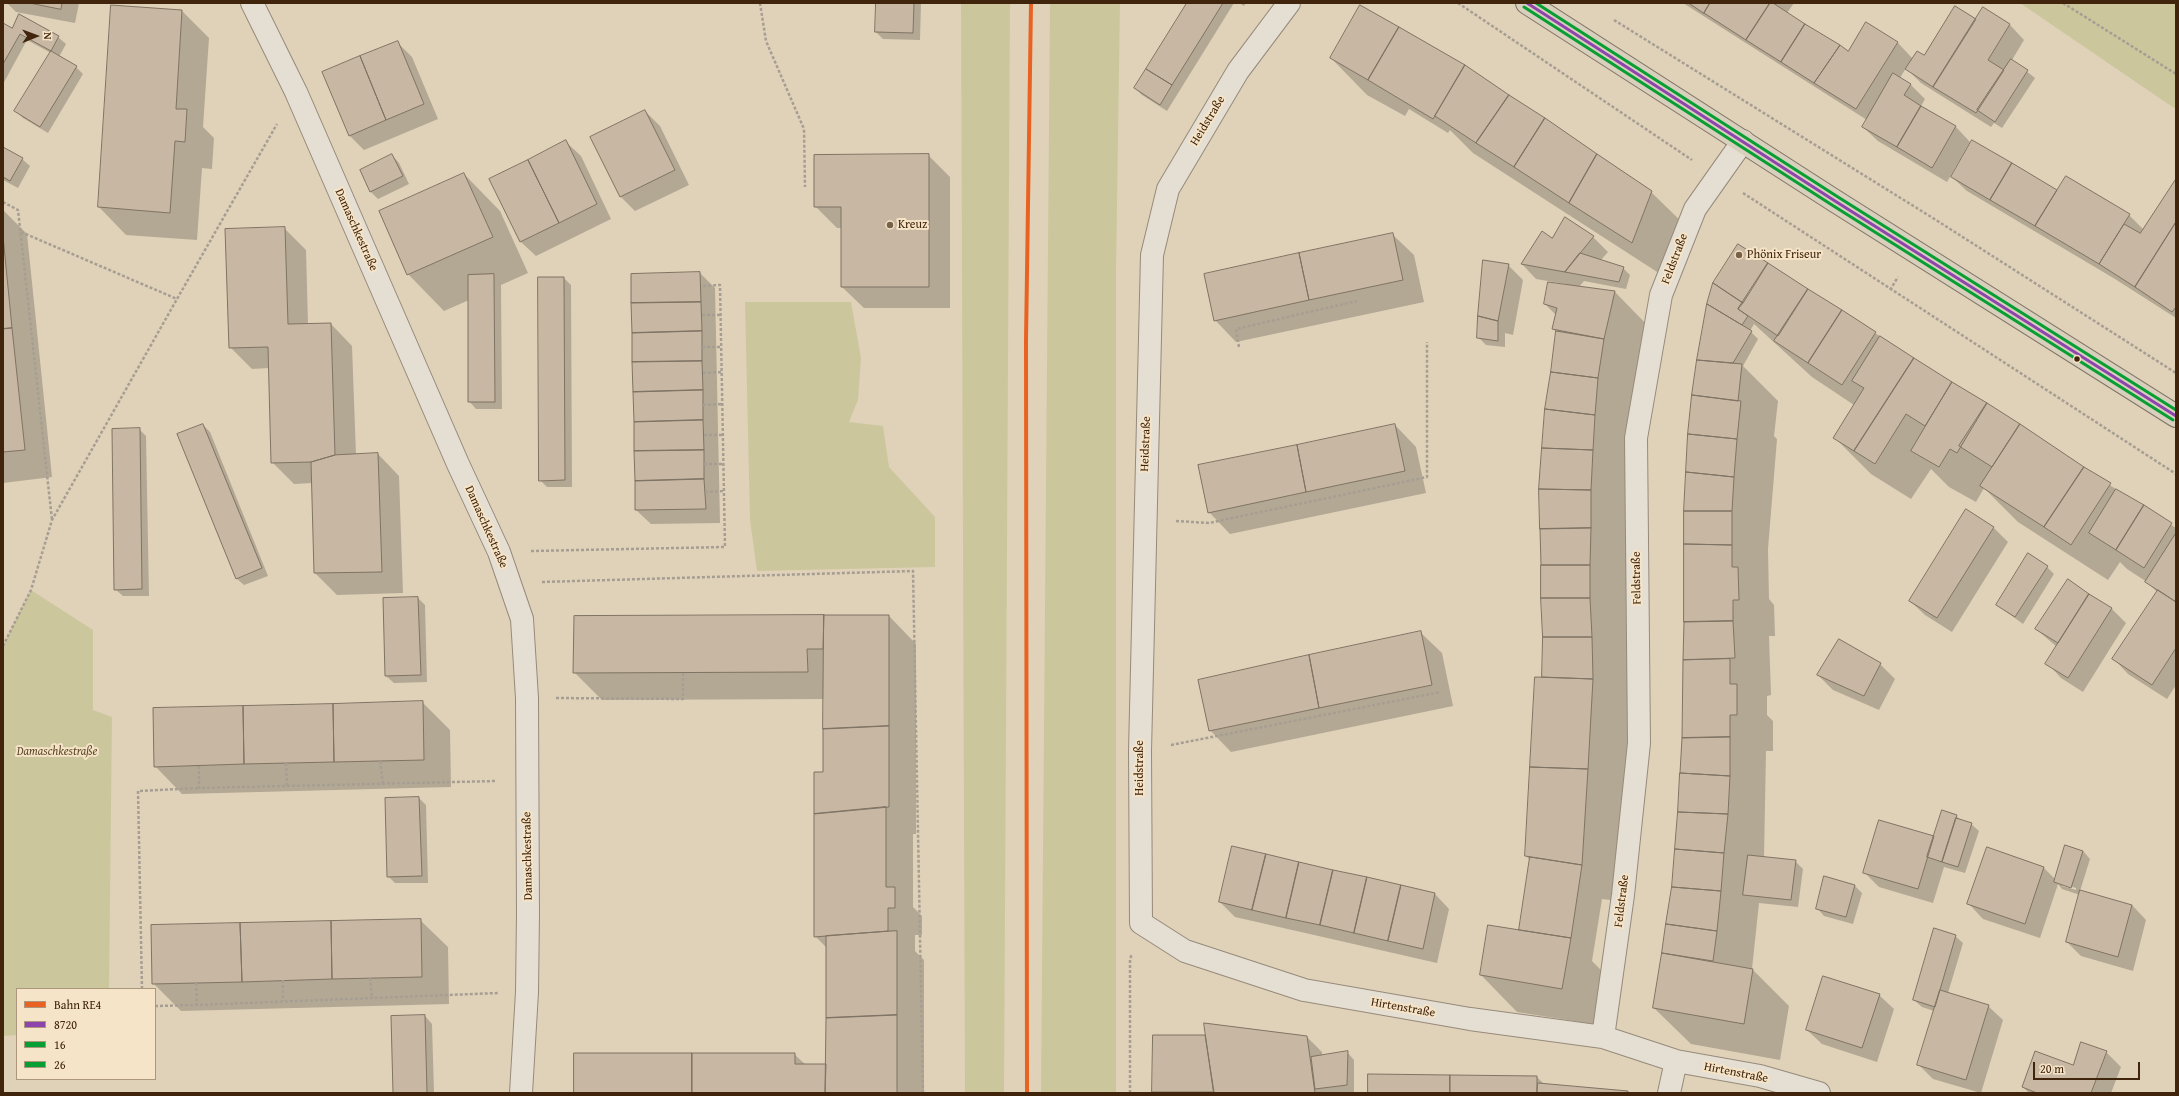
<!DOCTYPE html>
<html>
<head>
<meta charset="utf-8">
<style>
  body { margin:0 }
  #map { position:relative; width:2179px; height:1096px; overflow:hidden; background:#e0d2b9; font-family:"Gentium Book Plus",serif }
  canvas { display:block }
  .frame { position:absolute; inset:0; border:4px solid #40240c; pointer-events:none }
  .legend { position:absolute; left:16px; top:988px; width:140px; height:92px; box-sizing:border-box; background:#f5e4c7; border:1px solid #ad977c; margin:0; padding:5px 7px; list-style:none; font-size:12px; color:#40240c }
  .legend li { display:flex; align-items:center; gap:8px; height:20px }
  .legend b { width:20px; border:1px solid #ad977c }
  .north { position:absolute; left:16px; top:16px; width:40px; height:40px; -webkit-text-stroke:3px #f5e4c7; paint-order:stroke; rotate:89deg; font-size:11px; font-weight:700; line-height:16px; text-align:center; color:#40240c }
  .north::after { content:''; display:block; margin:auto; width:14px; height:18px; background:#40240c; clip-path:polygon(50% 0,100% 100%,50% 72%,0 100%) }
  .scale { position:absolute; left:2033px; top:1062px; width:107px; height:18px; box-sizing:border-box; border:2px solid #40240c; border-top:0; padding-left:5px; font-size:12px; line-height:14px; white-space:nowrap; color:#40240c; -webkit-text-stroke:3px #f5e4c7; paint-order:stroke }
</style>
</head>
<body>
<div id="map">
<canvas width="2179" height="1096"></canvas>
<div class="frame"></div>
<ul class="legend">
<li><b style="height:5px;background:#e96221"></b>Bahn RE4</li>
<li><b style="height:5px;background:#8e44ad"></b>8720</li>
<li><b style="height:5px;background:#079f33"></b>16</li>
<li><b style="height:5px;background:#079f33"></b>26</li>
</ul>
<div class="north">N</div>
<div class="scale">20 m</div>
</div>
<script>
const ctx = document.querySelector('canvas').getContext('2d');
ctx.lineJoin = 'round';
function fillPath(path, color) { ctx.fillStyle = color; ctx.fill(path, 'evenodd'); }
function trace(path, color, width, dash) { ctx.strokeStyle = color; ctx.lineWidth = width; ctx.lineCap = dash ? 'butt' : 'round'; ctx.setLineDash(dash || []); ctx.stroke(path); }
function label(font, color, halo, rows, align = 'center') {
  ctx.font = font + ' "Gentium Book Plus",serif'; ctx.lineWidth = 4; ctx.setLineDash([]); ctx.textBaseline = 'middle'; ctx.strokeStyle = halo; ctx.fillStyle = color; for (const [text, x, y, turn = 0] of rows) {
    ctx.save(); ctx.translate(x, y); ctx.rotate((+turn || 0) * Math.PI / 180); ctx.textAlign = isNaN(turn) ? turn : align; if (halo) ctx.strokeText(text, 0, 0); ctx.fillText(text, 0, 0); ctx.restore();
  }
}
const green = new Path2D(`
  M961,3H1010L1004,1093H965Z
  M1050,3H1120L1116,273V1093H1041Z
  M2020,3H2176V109L2171,106Z
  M745,302H851L861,358L858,400L849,422L883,426L889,467L935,517V567L757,571L750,520Z
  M31,590L93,630V710L112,717L109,989H17V1035L3,1036V646Z`);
const shadow = new Path2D(`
  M7,3H79L75,23L16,12Z
  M877,3H921L920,40L883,39L876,32Z
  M1188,3H1234L1167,111L1142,95L1135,88Z
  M1239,3H1246L1244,6Z
  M1683,3H1794L1787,13L1849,52L1867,23L1898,43L1913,59L1924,57L1976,20L1984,9L2010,25L2024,40L2012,60L2035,78L2002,128L1994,123L1991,127L1921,83L1906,68L1900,78L1910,84L1925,99L1921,106L1956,127L1970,142L1947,182L1878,141L1863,127L1867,120Z
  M182,11L209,38L203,127L214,138L212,169L202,168L197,240L126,235L99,207Z
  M3,24L13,29L58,37L66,44L59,57L76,67L83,74L48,133L23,118L16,111L51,53L27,40L3,84Z
  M397,42L412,57L438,119L364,150L349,135Z
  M1331,58L1464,66L1651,192L1688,228L1668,279L1473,153L1450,130L1448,133L1409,109L1405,116L1367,95Z
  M645,111L660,126L689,185L635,211L621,197Z
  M1973,141L2057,192L2129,215L2143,229L2176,181V318L2115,279L1967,191L1952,177Z
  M566,142L581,156L611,219L536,256L521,242L490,179Z
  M3,148L22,159L30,166L18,188L3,180Z
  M392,155L399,163L409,184L378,199L371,192L361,170Z
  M928,155L950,177V308H864L842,287V228H837L815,206Z
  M464,174L500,211L528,273L501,285L502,409H476L469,401V300L444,311L408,274Z
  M3,210L27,234L52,477L3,483Z
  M1565,219L1593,237L1608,252L1600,261L1623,268L1630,275L1626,289L1584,281L1579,287L1615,292L1651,329L1631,452L1626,601L1630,716L1619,901L1602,899L1592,961L1607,976L1599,1025L1517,1012L1481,975L1520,931L1530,860L1526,856L1543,678L1557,333L1553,329L1556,315L1545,304L1566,284L1536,279L1522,264L1552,239Z
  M284,228L306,250L308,325L331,324L352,346L356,455L378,454L399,476L403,593L337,595L315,573L313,483L294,484L272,462L269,368L252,369L230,347Z
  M1392,234L1414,255L1424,302L1236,342L1215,320Z
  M1508,265L1523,280L1513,335L1505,333V347L1486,345L1478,337Z
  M700,273L715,288L720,523L651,524L636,510Z
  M564,278L571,285L572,487H547L540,480Z
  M1714,284L1875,333L2176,528V685L2167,699L2128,674L2114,659L2158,593L2147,582L2127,569L2120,562L2108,580L2018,522L1984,488L1976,502L1949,487L1931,469L1911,499L1871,474L1834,437L1854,405L1812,377L1754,324L1750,331L1758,339L1743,366L1778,401L1774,436L1777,439L1768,549L1769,599L1774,605L1775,636H1769L1771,695L1767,696V715L1773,721V751H1766L1764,858L1795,861L1803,869L1798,907L1759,903L1752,969L1789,1006L1780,1060L1691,1044L1654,1008L1673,887L1676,849L1683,738L1685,545L1698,359Z
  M203,425L210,432L268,576L244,585L236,578Z
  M1395,425L1416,447L1426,493L1230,534L1209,512Z
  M139,429L146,436L149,596H123L115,589Z
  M1994,528L2008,542L1952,632L1925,615L1910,601Z
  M2047,567L2054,574L2023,624L1997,605Z
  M2068,581L2111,608L2126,623L2083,692L2061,678L2047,663L2057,647L2036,629Z
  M418,598L425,605L427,682L394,683L386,676L384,599Z
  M889,616L916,644V834H913V907L922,916V935H915V951L924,960V1093H575L794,1054L806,1065H827V948L815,936L824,773V699L602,700L574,672L575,617Z
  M1420,632L1442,653L1453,706L1231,752L1210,730Z
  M1839,641L1880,664L1895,679L1879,710L1833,690L1818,675Z
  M422,702L450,730L451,787L182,794L155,766Z
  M419,798L426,805L428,883H395L388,876Z
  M1956,816L1962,821L1971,824L1979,831L1965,873L1944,867L1933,903L1879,887L1864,872L1935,837Z
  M2083,851L2090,859L2080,891L2132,905L2146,920L2133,971L2081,956L2067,942L2080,895L2062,889L2058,884L2040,938L1983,919L1969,904L2044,868L2056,880ZM2062,884L2076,888V890L2062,886Z
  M1855,886L1862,893L1853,924L1824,916L1817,908Z
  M1435,894L1449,909L1437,963L1235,917L1220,902Z
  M420,920L448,947L449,1004L181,1011L153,983Z
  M1955,936L1963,943L1948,993L1988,1006L2003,1020L1981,1093L1933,1079L1918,1064L1934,1011L1922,1007L1914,1000Z
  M1879,995L1894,1009L1877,1062L1822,1044L1807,1030Z
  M425,1016L432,1024L434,1093H394Z
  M1205,1036L1207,1038L1307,1037L1322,1052V1056L1347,1052L1354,1060V1092L1154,1093L1153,1092Z
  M2106,1052L2121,1067L2111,1093H2029L2023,1087Z
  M1537,1077L1544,1084L1628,1093H1369Z`);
const building = new Path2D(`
  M30,3H62L61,9Z
  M876,3H914L913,33L875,32Z
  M1187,3H1223L1172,85L1146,69Z
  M1689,3H1710L1704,13Z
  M1710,3H1770L1746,40L1704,13Z
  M1770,3H1773L1805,24L1781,62L1746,40Z
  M111,5L182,10L176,109H187L185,142L175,141L170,213L98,207Z
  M1360,5L1399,27L1368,80L1330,58Z
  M1955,6L1976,19L1933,87L1905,69L1917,51L1924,55Z
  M1983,7L2010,24L1988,60L2004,70L1976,113L1933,87Z
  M19,14L59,36L51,51L20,34L3,64V23L12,28Z
  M1866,22L1898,42L1856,109L1814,83L1840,45L1848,51Z
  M1805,24L1840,45L1814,83L1781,62Z
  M1399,27L1465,65L1433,119L1368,80Z
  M398,41L424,104L386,120L360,56Z
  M51,51L77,66L40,127L14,111Z
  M360,56L386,120L349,136L322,72Z
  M2011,59L2028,70L1995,122L1977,110Z
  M1465,65L1509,95L1476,143L1435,116Z
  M1146,69L1172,85L1160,105L1134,88Z
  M1893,73L1911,84L1904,95L1921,106L1897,147L1862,127Z
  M1509,95L1545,118L1514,167L1476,143Z
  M1921,106L1956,126L1932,168L1897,147Z
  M645,110L675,170L620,197L590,137Z
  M1545,118L1597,154L1569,203L1514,167Z
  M566,140L597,204L559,223L528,160Z
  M1972,140L2012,163L1990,200L1951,177Z
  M3,147L23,158L10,181L3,177Z
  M392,154L403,176L370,192L360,170Z
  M929,154V287H841V207H814V155Z
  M1597,154L1652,191L1632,243L1569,203Z
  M528,160L559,223L520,242L489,179Z
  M2012,163L2057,190L2035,226L1990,200Z
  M464,173L493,237L407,275L379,211Z
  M2066,176L2130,214L2099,264L2035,226Z
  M2176,179V222L2135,287L2099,264L2124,224L2140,233Z
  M1565,217L1594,236L1565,272L1521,264L1542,231L1552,238Z
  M2176,222V307L2172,312L2135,287Z
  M285,227L288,324L331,323L335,455L311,462L271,463L268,347L229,348L225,229Z
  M1393,233L1403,280L1309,300L1299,253Z
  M3,236L12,328L3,329Z
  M1738,244L1768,263L1743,303L1713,283Z
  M1299,253L1309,300L1214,321L1204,274Z
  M1580,253L1624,267L1619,282L1565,272Z
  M1483,260L1509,264L1498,321L1478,316Z
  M1768,263L1808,289L1778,336L1738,309Z
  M700,272L701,302L631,303V274Z
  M494,274L495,402H468V275Z
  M538,277H564L565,480L539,481Z
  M1548,282L1615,291L1604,339L1552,329L1557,308L1544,304Z
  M1713,283L1743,303L1738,309L1748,316L1742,325L1707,304Z
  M1808,289L1842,310L1808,363L1774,341Z
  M701,302L702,331L632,333L631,303Z
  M1707,304L1752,331L1733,363L1697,360Z
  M1842,310L1876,332L1842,385L1808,363Z
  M1478,316L1498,321V341L1477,338Z
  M12,328L25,450L3,452V329Z
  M702,331V361L632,362V333Z
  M1556,331L1604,339L1598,378L1551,372Z
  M1880,336L1914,358L1854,451L1833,438L1864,388L1852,381Z
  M1914,358L1952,382L1925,426L1906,414L1875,464L1854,451Z
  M1697,360L1742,364L1738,401L1692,395Z
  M702,361L703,390L633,392L632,362Z
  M1551,372L1598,378L1595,415L1545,409Z
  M1952,382L1987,403L1957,453L1950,449L1939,467L1911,451Z
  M703,390V420L634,422L633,392Z
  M1692,395L1741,401L1737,439L1688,434Z
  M1987,403L2020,424L1992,467L1959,446Z
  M1545,409L1595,415L1593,450L1542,448Z
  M703,420L704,450L634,451V422Z
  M203,424L262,568L236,579L177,434Z
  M1395,424L1405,471L1306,492L1297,445Z
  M2020,424L2084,467L2044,527L1980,486Z
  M140,428L142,589L114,590L112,429Z
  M1688,434L1737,439L1734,477L1686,472Z
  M1297,445L1306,492L1208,513L1198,465Z
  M1542,448L1593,450L1591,490L1539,489Z
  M704,450V479L635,481L634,451Z
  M378,453L382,572L314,573L311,462L335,455Z
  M2084,467L2111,483L2071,545L2044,527Z
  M1686,472L1734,477L1732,511H1684Z
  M704,479L706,509L635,510V481Z
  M1539,489L1591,490V528L1540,529Z
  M2116,489L2144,505L2116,550L2089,533Z
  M2144,505L2172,523L2144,568L2116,550Z
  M1966,509L1994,527L1937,618L1909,601Z
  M1684,511H1732V545L1684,544Z
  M1591,528L1590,565H1541L1540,529Z
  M2176,533V602L2145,582Z
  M1684,544L1732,545V567H1738L1739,600H1733V621L1684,622Z
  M2028,553L2048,566L2015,617L1996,605Z
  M1541,565H1590V598H1541Z
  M2068,579L2089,594L2058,643L2035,629Z
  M2158,590L2176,602V648L2152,685L2112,659Z
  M2089,594L2112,608L2068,678L2045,664Z
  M418,597L421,675L385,676L383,598Z
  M1541,598H1590L1592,637H1543Z
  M824,615H889V726L823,729Z
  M824,615L823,649H807L808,672L573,673L574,616Z
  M1733,621L1735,658L1683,660L1684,622Z
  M1421,631L1432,685L1319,708L1309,655Z
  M1543,637H1592L1593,679L1542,677Z
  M1839,639L1881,663L1864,696L1817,675Z
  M1309,655L1319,708L1209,731L1198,680Z
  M1730,659V684H1737V715H1730V737L1682,738L1683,660Z
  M1535,677L1593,679L1588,769L1530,767Z
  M423,701L424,760L334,762L333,704Z
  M333,704L334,762L244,764L243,706Z
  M243,706L244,764L154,767L153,708Z
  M889,726V807L814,814V772H823V729Z
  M1730,737V776L1680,773L1682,738Z
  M1530,767L1588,769L1582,865L1525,856Z
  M1680,773L1730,776L1728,814L1678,812Z
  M419,797L422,876L387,877L385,798Z
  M886,807V887H895V908H888V931L814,937V814Z
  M1942,810L1957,815L1942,862L1927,857Z
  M1678,812L1728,814L1724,853L1675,849Z
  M1956,818L1972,823L1958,867L1942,862Z
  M1879,820L1934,836L1918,889L1863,873Z
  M2065,845L2083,851L2071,888L2054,882Z
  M1232,846L1266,854L1252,910L1219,902Z
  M1987,847L2044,867L2025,924L1967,904Z
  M1675,849L1724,853L1721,891L1672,887Z
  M1266,854L1299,862L1286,918L1252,910Z
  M1748,855L1796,860L1791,900L1743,895Z
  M1530,857L1582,865L1571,938L1519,930Z
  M1299,862L1333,870L1320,925L1286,918Z
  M1333,870L1367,877L1354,933L1320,925Z
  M1824,876L1855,885L1846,917L1816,909Z
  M1367,877L1401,885L1388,941L1354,933Z
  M1401,885L1435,893L1423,949L1388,941Z
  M1672,887L1721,891L1717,931L1666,924Z
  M2080,890L2132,905L2118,957L2066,942Z
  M421,919L422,977L332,979L331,921Z
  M331,921L332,979L242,982L240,923Z
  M240,923L242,982L152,984L151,925Z
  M1666,924L1717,931L1713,961L1662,953Z
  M1488,925L1571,938L1562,989L1480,975Z
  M1934,928L1956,935L1935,1007L1913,1000Z
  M897,931V1015L826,1018V936Z
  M1662,953L1753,969L1744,1024L1653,1008Z
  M1823,976L1880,994L1862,1048L1806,1030Z
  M1940,990L1989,1005L1966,1080L1917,1065Z
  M425,1015L427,1093H393L391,1016Z
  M897,1015V1093H825L826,1018Z
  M1204,1023L1307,1036L1315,1093H1214Z
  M1153,1035H1205L1214,1092H1152Z
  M2081,1042L2107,1051L2091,1093H2037L2022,1087L2035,1051L2073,1065Z
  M1348,1051L1347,1085L1315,1089L1311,1057Z
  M574,1053H692V1093H574Z
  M692,1053H795V1064H826L825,1093H692Z
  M1368,1074L1450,1075V1093H1368Z
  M1450,1075L1537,1076V1093H1450Z
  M1538,1083L1628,1091V1093H1537Z`);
const path = new Path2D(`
  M760,3L766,41L804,129L805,187
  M1458,3L1692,160
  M2063,3L2176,74
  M1614,20L1936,220L2176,373
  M1743,193L2176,474
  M3,202L18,210L52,520
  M21,232L177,299L277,124
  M1890,290L1898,277
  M702,315H720
  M702,347H721
  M1239,347L1236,329L1357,301
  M703,373L721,372
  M703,405L723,404
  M704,435H723
  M704,464H723
  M705,492L724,491
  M1176,521L1209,523L1427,477V342
  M531,551L725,547L720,285L701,286
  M542,582L913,571L923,1093
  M3,646L31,590L52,520L177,299
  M556,698L683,699V672
  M1171,745L1441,692
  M380,761L383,783
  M286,763L287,786
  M199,766V788L497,781
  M370,978L372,998
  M283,980V1001
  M196,983L197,1005L498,993
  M142,989L138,791L199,788
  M155,1006L196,1005
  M1130,1093V959L1132,954`);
const minor = new Path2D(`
  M252,3L296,92L458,464L499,552L522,619L527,698L528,914L527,992L521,1093
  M1289,3L1238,71L1168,189L1152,255L1140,751L1141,923L1185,951L1304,990L1470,1019L1603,1037L1676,1061L1760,1076L1819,1093
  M1603,1037L1623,895L1639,743L1636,438L1661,295L1695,209L1743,141
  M1669,1093L1676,1061`);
const major = new Path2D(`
  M1527,3L1835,201L2176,416`);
const bus1 = new Path2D(`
  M1527,3L1835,201L2176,416`);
const bus2 = new Path2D(`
  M1524,7L1832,205L2173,420`);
const bus3 = new Path2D(`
  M1536,3L1838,197L2176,410`);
const rail1 = new Path2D(`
  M1027,1093L1026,340L1031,3`);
const markers = [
  [890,225,4,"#786149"],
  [1739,255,4,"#786149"],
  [2077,359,3.5,"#40240c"]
];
const streetNames = [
  ["Heidstraße",1208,121,-59],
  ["Damaschkestraße",356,230,66],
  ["Feldstraße",1675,259,-69],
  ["Heidstraße",1146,444,-88],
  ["Damaschkestraße",486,527,66],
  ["Feldstraße",1637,578,-91],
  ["Heidstraße",1140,768,-90],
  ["Damaschkestraße",528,856,-91],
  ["Feldstraße",1622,901,-83],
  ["Hirtenstraße",1403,1008,10],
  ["Hirtenstraße",1736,1073,11]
];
const poiNames = [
  ["Kreuz",898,225],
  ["Phönix Friseur",1747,255]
];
const parkNames = [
  ["Damaschkestraße",57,752]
];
fillPath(green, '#ccc69d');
fillPath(shadow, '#0003');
fillPath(building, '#c8b7a3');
trace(building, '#7f7363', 1);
trace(minor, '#968a7a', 24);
trace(major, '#7f7363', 24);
trace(path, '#a79e93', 2.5, [3, 2]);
trace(minor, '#e5ded2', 22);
trace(major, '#d9cfbd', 22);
trace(bus1, '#8e44ad', 3);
trace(bus2, '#079f33', 3);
trace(bus3, '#079f33', 3);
trace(rail1, '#e96221', 4);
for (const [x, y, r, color] of markers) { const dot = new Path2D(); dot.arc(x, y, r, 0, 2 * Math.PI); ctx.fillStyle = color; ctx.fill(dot); trace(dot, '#f5e4c7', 1.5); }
label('12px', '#40240c', '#f5e4c7', streetNames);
label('12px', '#40240c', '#f5e4c7', poiNames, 'left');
label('italic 12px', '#5f4a2a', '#f5e4c7', parkNames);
</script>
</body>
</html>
